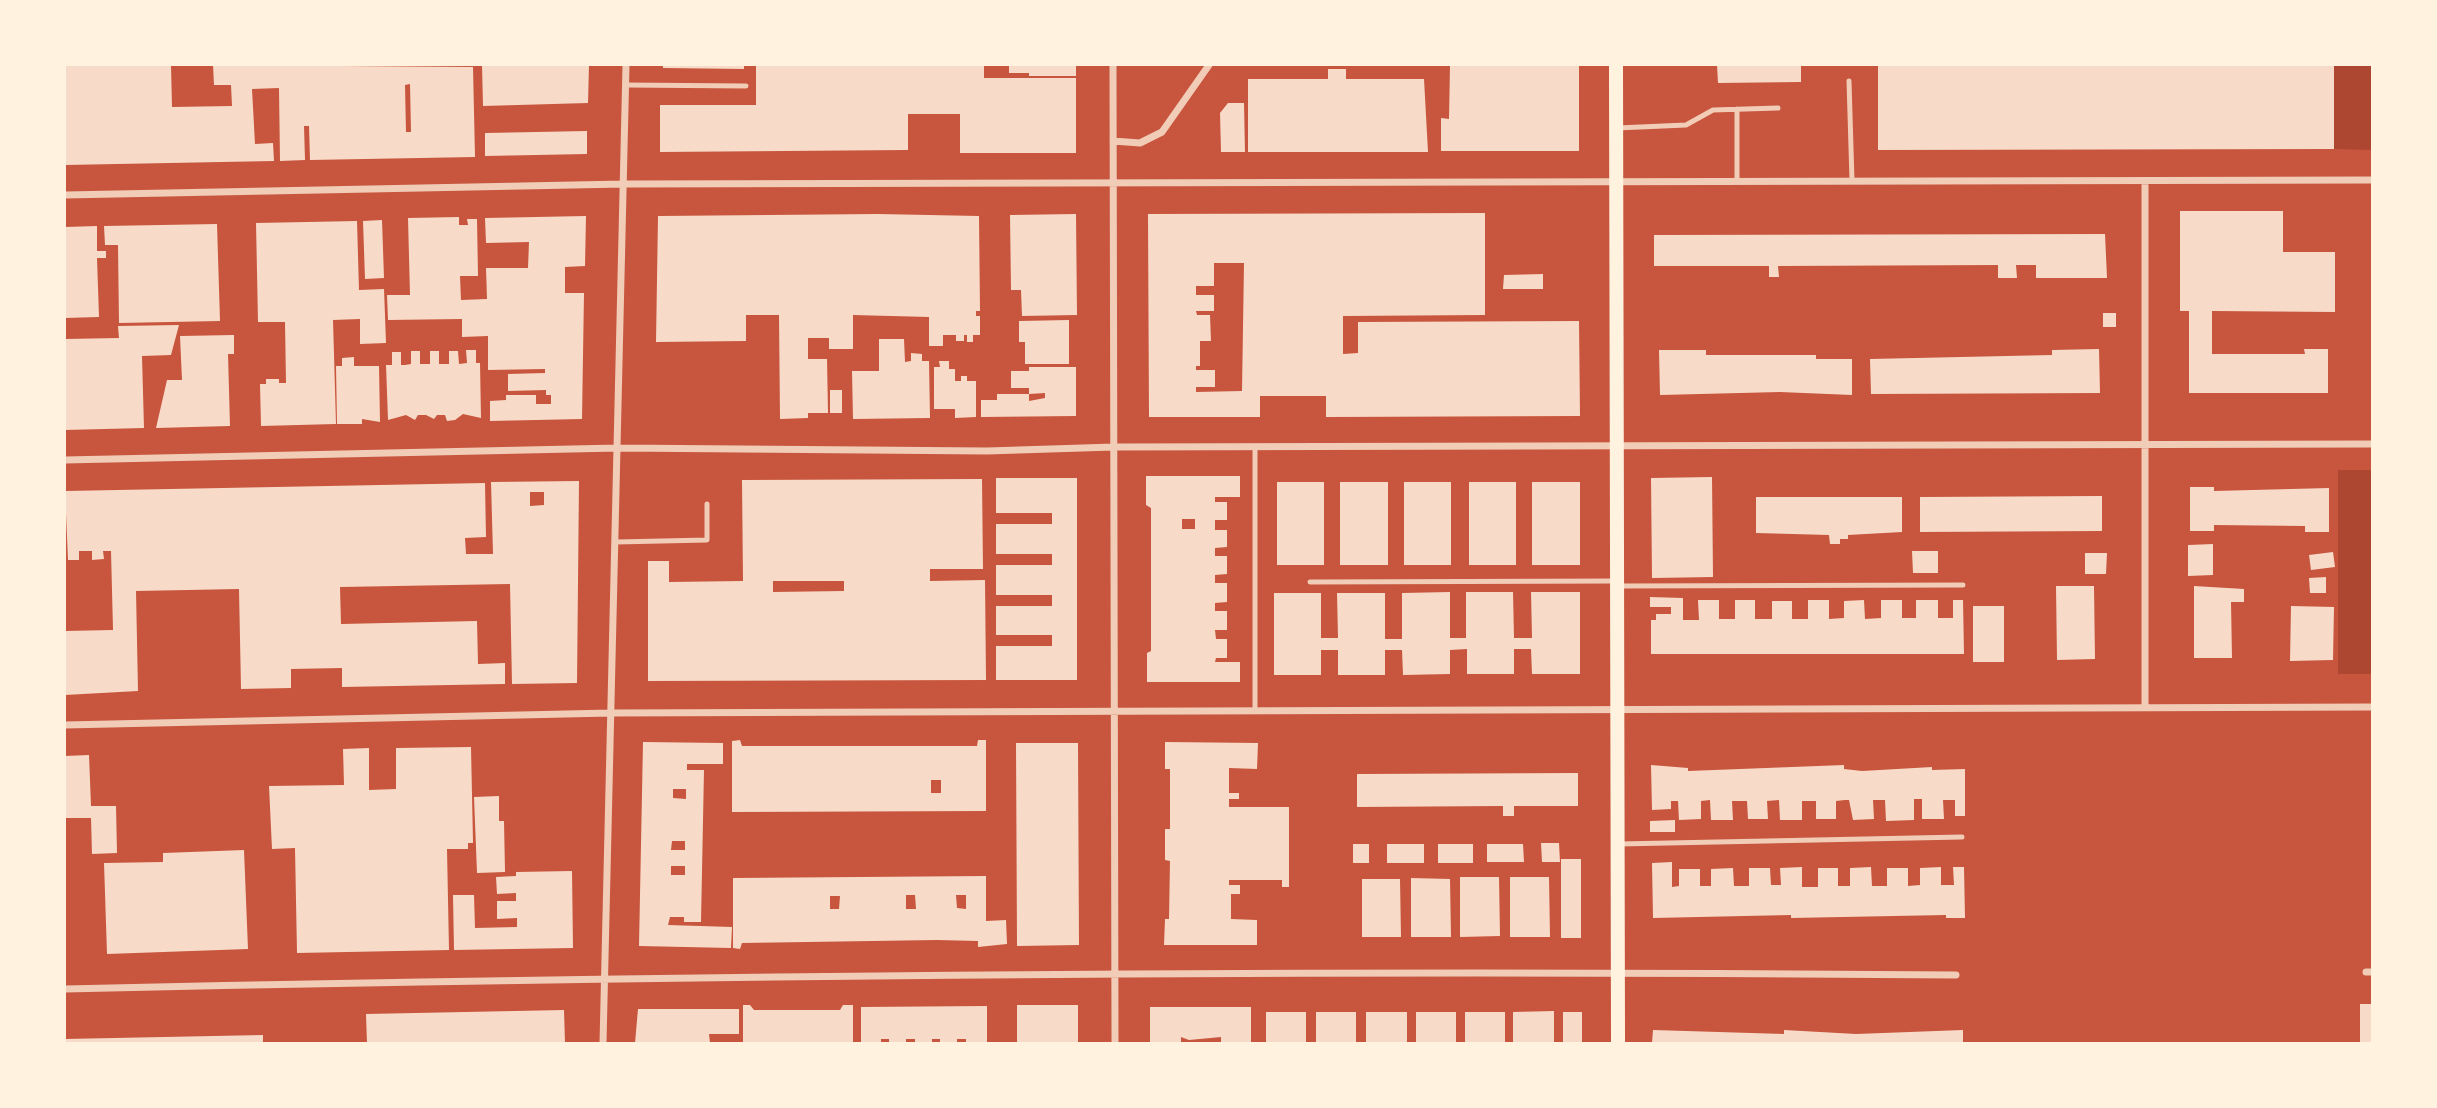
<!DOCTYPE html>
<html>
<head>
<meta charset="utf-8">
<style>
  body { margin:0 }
  #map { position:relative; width:2437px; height:1108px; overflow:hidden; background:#c8553d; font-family:Commissioner,sans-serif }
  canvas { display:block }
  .frame { position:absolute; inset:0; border:66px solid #fff3e0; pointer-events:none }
</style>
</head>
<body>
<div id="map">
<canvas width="2437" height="1108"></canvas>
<div class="frame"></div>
</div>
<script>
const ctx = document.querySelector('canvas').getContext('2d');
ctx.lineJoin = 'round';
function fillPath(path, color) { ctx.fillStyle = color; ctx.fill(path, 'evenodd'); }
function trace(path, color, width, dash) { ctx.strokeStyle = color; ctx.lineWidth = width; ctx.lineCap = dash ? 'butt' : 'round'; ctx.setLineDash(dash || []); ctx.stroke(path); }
const green = new Path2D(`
  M2334,65H2372V150L2334,149Z
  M2338,470H2372V674H2338Z`);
const building = new Path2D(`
  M65,65H171L172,107L232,106L231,85H214L213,65L473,67L475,157L310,160L309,126H304L305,160L280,161L279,88L252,89L255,144L273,143L274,161L65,165ZM410,84L411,132H406L405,85Z
  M482,65H589L588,103L483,106Z
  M663,65H744V69L663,68Z
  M756,65H984V78H1076V153H960V114H908V150L660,152V105H756Z
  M1009,65H1076V76H1029V73H1009Z
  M1450,65H1579V151H1441V118L1449,119Z
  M1717,65H1801V82L1718,83Z
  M1878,65H2334V149L1878,150Z
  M1328,69H1346V79H1424L1428,152H1248V79H1328Z
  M1228,103H1244L1245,152H1221L1220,113Z
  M587,131V154L485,156V133Z
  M2180,211H2283V252H2335V312L2212,311V354H2305L2304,349H2328V393H2189V311H2180Z
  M1485,213V315L1343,316V354L1358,353V322L1579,321L1580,416L1326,417V396H1260V417H1149L1148,214ZM1214,263H1244L1242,391L1196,392V387H1215V370H1196V366H1200V341H1211L1210,315H1197L1196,311H1214V295H1196V286H1214Z
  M878,214L979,216L980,311H976V316H980V335H973V342H967V335H964V341H956V335H943V346H929V317L853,315V349H829V338H808V359H827L828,413H808V418L780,419L779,315H746V341L656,342L658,216Z
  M1076,214L1077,315L1022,316L1021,290H1011L1010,215Z
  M586,216L585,266L565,267V293H584L582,419L490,421V401L506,400V395H536V404H551V395H546V390L508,391V374L545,373V369L488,370V336L462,337V319L388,320L387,295H410L408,218L459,217V225H468L467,219H477L478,276H460L461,300L487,299L486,268H528L529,242L486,243L485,218Z
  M382,220L384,278L365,279L363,221Z
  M357,221L359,290L384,289L386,343L360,344V319L333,320L336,424L261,426L260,384H266V379H279V383H286L285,322H258L256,223Z
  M217,224L220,321L119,323L118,245H105L104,226Z
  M97,226V251H106V258H97L99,317L65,318V227Z
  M2105,234L2107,278H2036V265H2016L2017,278H1998V265L1778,266L1779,277H1769V266H1654V235Z
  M1543,274V289H1503L1504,275Z
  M2103,313H2116V327H2103Z
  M1069,320V364H1025V342H1019V321Z
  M179,325L171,355L142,356L144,428L65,430V339L119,338L118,326Z
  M234,335V354H228L230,426L156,428L167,380H182L180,336Z
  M879,339H904L905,362L911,361V353L922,354V361H929L930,418L853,419L852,371H879Z
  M2099,349L2100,393L1871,394L1870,359L2052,355V350Z
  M466,350H476V363H480L481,418L463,414L455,420L447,421L445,415H437L434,419L426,415H418L415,420L406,415L388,420L386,365H392V352H401V365H405L411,364V351H420V364H430V351H439V364H449V351H458L459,364L467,363Z
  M1659,350H1706V355H1816V359H1852V395L1780,392L1660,395Z
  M354,357V366H379L380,422L362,419V424H337L336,366H342V358Z
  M939,361H949V369H955V381H961V376H967V381H976V417L955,418V409H934V367H940Z
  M1029,367H1076V416L981,417V400H997V394H1029V401L1045,398V393L1029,394V388H1011V371H1029Z
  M830,390H842V413H830Z
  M1146,476H1240V497H1215V502H1227V520H1215V530H1227V547L1215,548V556H1227V574L1215,575V583H1227V602L1215,603V611H1227V630H1215L1216,639H1227V658H1216L1215,662H1240V682H1147V653L1151,651V508L1146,505ZM1182,519H1195V529H1182Z
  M1712,477L1713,577L1652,578L1651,478Z
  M996,478H1077V680H996V646H1052V635H996V606H1052V595H996V565H1052V554H996V524H1052V513H996Z
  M982,479L983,569H930V581L985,580L986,680L648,681V561H669V582L743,581L742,480ZM773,581H844V591L773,592Z
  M579,481L577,683L512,684L510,584L340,587L341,624L477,621L478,664L505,663V684L342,687V668L291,669V688L241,689L239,589L188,590L136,591L138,691L65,695V631L113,630L111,551H103L104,559L92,560V551H79V560H68L65,491L485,483L486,537L465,538L466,554H493L491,482ZM530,492H544V505L530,506Z
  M1277,482H1324V565H1277Z
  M1340,482H1388V565H1340Z
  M1404,482H1451V565H1404Z
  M1469,482H1516V565H1469Z
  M1532,482H1580V565H1532Z
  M2190,487H2214V491L2329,488V532H2305V526L2214,525V531H2190Z
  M2102,496V531L1920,532V497Z
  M1756,497H1902V532L1848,535V539H1840V544H1830L1829,535L1756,533Z
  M2213,544V575L2188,576V545Z
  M1912,551H1938V573H1913Z
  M2333,552L2335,567L2311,570L2309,555Z
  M2085,553H2107L2106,574H2085Z
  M2326,577V593H2310L2309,578Z
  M2056,586H2094L2095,659L2057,660Z
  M2194,586L2244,589V602H2231L2232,658H2194Z
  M1450,592V638H1466V592H1513L1514,638H1532L1531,592H1580V674H1532L1531,649H1514V674H1467V649L1450,650V674L1403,675L1402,650H1385V675H1338V650H1321V675H1274V593H1321V638H1338L1337,593H1385V639H1402V593Z
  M1650,597L1683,598V620H1699L1698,600H1719V619H1735V600H1755V619H1772V601H1792V619H1808V600H1829V619L1844,618V601L1864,600L1865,619L1881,618V600H1902V618H1916V600H1938V618H1953V600H1963L1964,654H1651V620H1656V614H1671V607H1650Z
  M1973,606H2004V662H1973Z
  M2291,606L2334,607L2333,660L2290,661Z
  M740,740L742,746H977L978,740H986V811L732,812V741ZM931,780H941V793H931Z
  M643,742L723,743V764H687V770H704L701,922H684V917H670L668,925L732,927L731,948L639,946ZM673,789H686V799L673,798ZM672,841H685V850H671ZM671,866H685V875H671Z
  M1165,742L1258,743L1257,769L1229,768V793H1239V799H1229V807H1289V887H1282V880H1229V885H1240V894H1231V919L1257,920V945H1164L1165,919H1169L1170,861L1165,860V829H1170V769H1165Z
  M1016,743H1078L1079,945L1017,946Z
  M471,747L473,843H468V849H447L449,950L297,953L295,848L272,849L269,786L344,785L343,749L369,748V790L396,789V748Z
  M89,755L91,806H116L117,853L92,854L91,818H65V756Z
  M1651,765L1688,768V771L1844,765V769L1862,771L1932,767V770L1965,769V816H1955V800H1943L1944,819H1922V799H1914V820L1886,821L1885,800H1873L1874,819L1853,820L1849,800H1845L1836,801V819H1816V801H1802V820H1780L1779,800L1767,801L1768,819H1748L1747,801H1732L1733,820H1711L1710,800L1701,801V819L1679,820L1678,801H1671V809L1652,810Z
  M1578,773V806H1514V816H1503V806L1357,807V774Z
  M499,796V821H504L505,872L477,873L474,797Z
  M1675,820V832H1650V821Z
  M1541,843H1559L1560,862H1542Z
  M1353,844H1369V863H1353Z
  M1387,844H1424V863H1387Z
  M1438,844H1473V863H1438Z
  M1487,844H1523L1524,862H1487Z
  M244,850L248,949L107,954L104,863L163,862V853Z
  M1561,859H1581V938H1561Z
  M1672,862V887L1679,886V869H1700V886H1711V869L1733,868L1734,886H1749V868H1770L1771,885H1781L1780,868L1802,867V887H1818V868H1838V886H1850V868L1871,867L1872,886H1887V868H1908V886L1920,885V868L1941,867V885H1954L1953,867H1964L1965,918H1946V915L1791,918V915L1653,918L1652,863Z
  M572,871L573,948L454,950L453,895H474L475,928L517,927V918L497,919V901H516V893L497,894L496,877L516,876V872Z
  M986,876V921L1006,920L1007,944L978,947V941L937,940L742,943L740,949L733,948V878ZM906,895H915L916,909H906ZM956,895H966V909L957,908ZM830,896H840L839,909H830Z
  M1460,877H1499L1500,936L1460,937Z
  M1510,877H1549L1550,937H1510Z
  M1411,878L1450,879L1451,937H1411Z
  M1362,879H1400L1401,937H1362Z
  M2360,1004H2372V1043H2360Z
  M743,1005H750L754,1010H840L843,1005H853V1043H743Z
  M1017,1005H1078V1043H1017Z
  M987,1006V1043H966V1039H957V1043H940V1039H932V1043H915V1039H906V1043H889V1039H881V1043H861V1007Z
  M1150,1007H1251V1043H1221V1037L1189,1040L1181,1037V1043H1150Z
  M638,1009H739V1034H709L710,1043H635Z
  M564,1010L565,1043H367L366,1014Z
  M1554,1011V1043H1513V1012Z
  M1266,1012H1306V1043H1266Z
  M1316,1012H1356V1043H1316Z
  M1366,1012H1407V1043H1366Z
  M1416,1012H1456V1043H1416Z
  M1465,1012H1505V1043H1465Z
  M1563,1012H1582V1043H1563Z
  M1653,1030L1784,1034V1030L1856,1034L1963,1030V1043H1652Z
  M263,1035V1043H65V1039Z`);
const service = new Path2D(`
  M1849,81L1852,181
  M626,85L746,86
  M1737,109V181
  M1617,128L1686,125L1713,110L1778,108
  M616,542L707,540V504
  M1310,582L1617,581
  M1619,586L1963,585
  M1255,710V448
  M1619,844L1962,837`);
const minor = new Path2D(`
  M1113,65L1115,1043
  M1113,141L1140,143L1162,132L1209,65
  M65,195L624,184L2372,180
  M65,460L618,448L987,451L1114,447L2372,444
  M2145,707V181
  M65,725L611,713L2372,707
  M2366,972H2372
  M65,989C695,975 1325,970 1956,975
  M603,1043L626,65`);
const secondary = new Path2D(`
  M1616,65L1618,1043`);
fillPath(green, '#ae4732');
fillPath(building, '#f7dbc8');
trace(service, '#f1ccb7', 5);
trace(minor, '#f1ccb7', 7);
trace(secondary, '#fff3e0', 14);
</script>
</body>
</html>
